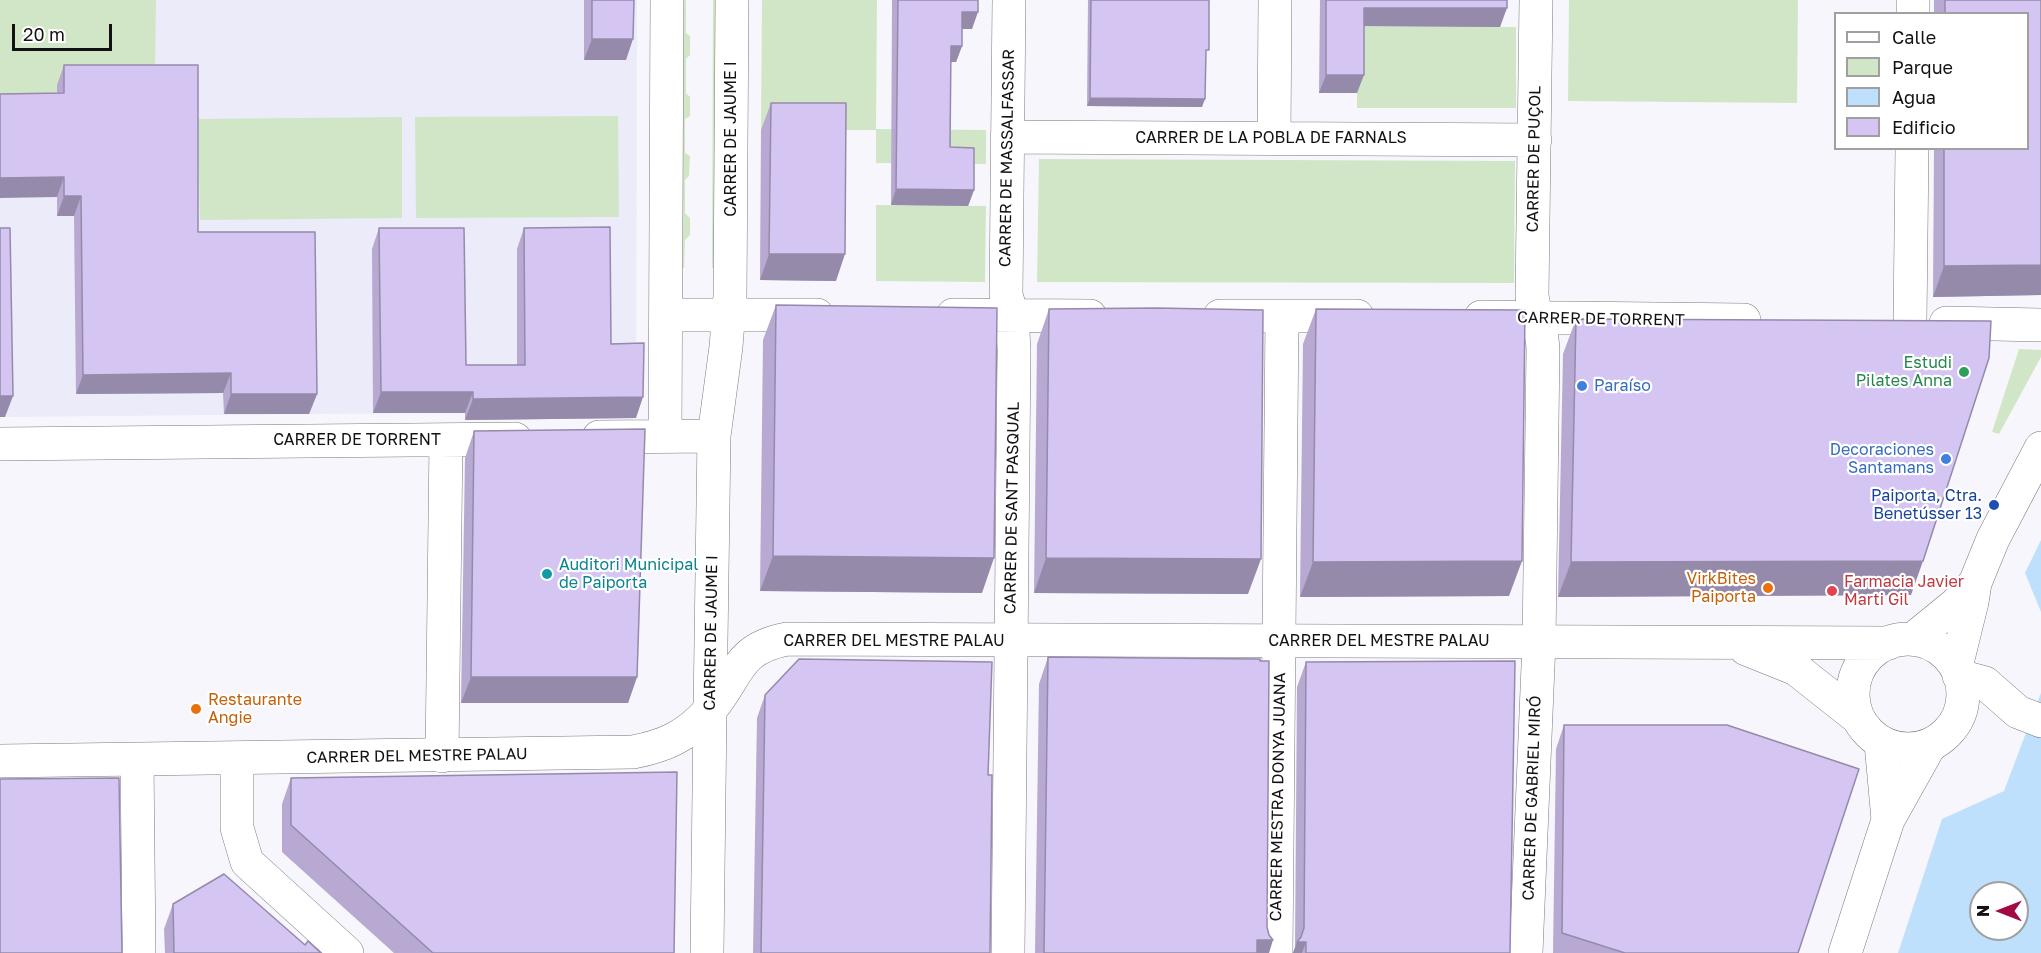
<!DOCTYPE html>
<html>
<head>
<meta charset="utf-8">
<style>
  body { margin:0 }
  #map { position:relative; width:2041px; height:953px; overflow:hidden; background:#f6f6fc; font-family:"Golos Text",sans-serif }
  canvas { display:block }
  .legend { position:absolute; left:1834px; top:12px; width:195px; height:138px; box-sizing:border-box; background:#fff; border:2px solid #a0a0a1; margin:0; padding:8px 10px; list-style:none; font-size:18px; color:#121214 }
  .legend li { display:flex; align-items:center; gap:12px; height:30px }
  .legend b { width:30px; border:2px solid #a0a0a1 }
  .north { position:absolute; left:1969px; top:881px; width:60px; height:60px; box-sizing:border-box; background:#fff; border:2px solid #a0a0a1; border-radius:50%; rotate:270deg; font-size:16px; font-weight:700; line-height:24px; text-align:center; color:#121214 }
  .north::after { content:''; display:block; margin:auto; width:21px; height:27px; background:#a30a45; clip-path:polygon(50% 0,100% 100%,50% 72%,0 100%) }
  .scale { position:absolute; left:12px; top:24px; width:100px; height:27px; box-sizing:border-box; border:3px solid #121214; border-top:0; padding-left:8px; font-size:18px; line-height:21px; white-space:nowrap; color:#121214; -webkit-text-stroke:4px #fff; paint-order:stroke }
</style>
</head>
<body>
<div id="map">
<canvas width="2041" height="953"></canvas>
<ul class="legend">
<li><b style="height:8px;background:#fff"></b>Calle</li>
<li><b style="height:16px;background:#d1e6c6"></b>Parque</li>
<li><b style="height:16px;background:#bfe0fc"></b>Agua</li>
<li><b style="height:16px;background:#d5c5f3"></b>Edificio</li>
</ul>
<div class="north">N</div>
<div class="scale">20 m</div>
</div>
<script>
const ctx = document.querySelector('canvas').getContext('2d');
ctx.lineJoin = 'round';
function fillPath(path, color) { ctx.fillStyle = color; ctx.fill(path, 'evenodd'); }
function trace(path, color, width, dash) { ctx.strokeStyle = color; ctx.lineWidth = width; ctx.lineCap = dash ? 'butt' : 'round'; ctx.setLineDash(dash || []); ctx.stroke(path); }
function label(font, color, halo, rows, align = 'center') {
  ctx.font = font + ' "Golos Text",sans-serif'; ctx.lineWidth = 4.5; ctx.setLineDash([]); ctx.textBaseline = 'middle'; ctx.strokeStyle = halo; ctx.fillStyle = color; for (const [text, x, y, turn = 0] of rows) {
    ctx.save(); ctx.translate(x, y); ctx.rotate((+turn || 0) * Math.PI / 180); ctx.textAlign = isNaN(turn) ? turn : align; if (halo) ctx.strokeText(text, 0, 0); ctx.fillText(text, 0, 0); ctx.restore();
  }
}
const built = new Path2D(`
  M156,0H637L636,411L0,417V99L57,98V85H155Z`);
const green = new Path2D(`
  M0,0H156L155,85H57V98L0,99Z
  M678,0H686V33L690,36V55L686,59V93L690,97V116L685,119V153L690,156L689,176L685,180V213L690,218V235L685,240L684,268H676Z
  M713,0H720V268H712Z
  M762,0H877L876,129L986,130V164L876,163V130H761Z
  M1569,0H1798L1797,103L1568,101Z
  M1357,26L1516,27V108H1357Z
  M618,116L619,217L416,218L415,117Z
  M402,117V218L200,220L198,119Z
  M1039,159L1515,161L1514,283L1037,282Z
  M876,205L986,206L985,282L876,281Z
  M2019,349L2041,350V357L1999,434L1992,432Z`);
const water = new Path2D(`
  M2041,540V612L2025,573Z
  M2041,693V953H1898L1942,819L2004,791ZM1981,893H2017V929H1981Z`);
const minor = new Path2D(`
  M1913,14V0
  M1007,137L1535,140
  M1274,138L1275,0
  M666,315H817
  M953,315L1090,316
  M1220,316H1357
  M1481,317L1744,320
  M1910,322L1912,148
  M1946,323L2041,325
  M665,436L667,0
  M599,437L714,436
  M0,444L515,439
  M710,711L714,436L726,347L730,296L732,0
  M1881,743L1888,820
  M442,756L446,440
  M237,758V828L247,862L347,953
  M137,760L139,953
  M1008,953L1014,350L1012,315L1006,295L1009,0
  M1276,953L1282,316
  M1526,953L1539,642L1543,350C1543,331 1534,314 1532,295L1536,0
  M1845,953L1888,820L1930,745`);
const tertiary = new Path2D(`
  M1913,639L1956,604L1975,583
  M1853 694a55 55 0 1 1 110 0a55 55 0 1 1-110 0Z
  M1746,649L1796,669L1858,718
  M1956,667L1972,602L1975,583L1993,539L2041,448
  M1959,676L1985,683L2018,712L2041,721
  M0,761L633,752C665,746 687,736 709,711C739,678 734,649 787,639L1889,643
  M707,953L710,711`);
const wall = new Path2D(`
  M584,0H634L626,60H584Z
  M892,0H978L972,29H962V46L956,62H951L950,147L974,190L968,206L891,205Z
  M1088,0H1209L1202,107L1087,106Z
  M1320,0H1507L1500,27L1364,26L1357,93H1319Z
  M1934,0H2041V295L1933,297L1934,148H2028V14H1934Z
  M64,65L198,232L317,394L309,414H224L223,393L76,394L74,216H57V85Z
  M771,103L836,281L760,280L761,130Z
  M379,228L466,365H517V249L524,228L611,344L636,418L465,420V413H373L372,249Z
  M776,305L982,593L760,591L763,340Z
  M1049,309L1248,594L1034,593L1037,344Z
  M1316,309L1509,596L1300,597L1303,344Z
  M1576,319L1911,595L1558,597L1563,354Z
  M474,431L637,677L628,703H461L465,458Z
  M1048,657L1267,927L1269,953H1035L1039,684Z
  M1306,662L1510,953H1293L1295,948L1297,687Z
  M765,695L988,775L990,953H753L757,718Z
  M1564,725L1798,953H1553L1556,749Z
  M291,778L674,953H394L282,852V804Z
  M173,904L305,945L321,953H165L164,929Z`);
const shadedWall = new Path2D(`
  M1364,8H1507L1500,27L1357,26Z
  M962,12H978L972,29H956Z
  M592,39H633L626,60H584Z
  M951,46H962L956,62H945Z
  M1326,75H1364L1357,93H1319Z
  M1090,98L1205,99L1202,107L1087,106Z
  M64,177L57,197L0,198V178Z
  M896,189L974,190L968,206L891,205Z
  M64,196H81L74,216H57Z
  M769,254H845L836,281L760,280Z
  M2041,265V295L1933,297L1944,266Z
  M231,373L223,393L76,394L83,375Z
  M381,392H473L465,413H373Z
  M231,394H317L309,414H224Z
  M0,396H13L5,417H0Z
  M643,397L636,418L465,420L473,399Z
  M773,556L994,558L982,593L760,591Z
  M1046,558L1261,559L1248,594L1034,593Z
  M1522,561L1509,596L1300,597L1313,562Z
  M1923,561L1911,595L1558,597L1571,562Z
  M471,677H637L628,703H461Z
  M1257,940H1273L1269,953H1253Z
  M1297,942H1306L1302,953H1293Z`);
const building = new Path2D(`
  M592,0H634L633,39H592Z
  M898,0H978V12H962V46H951L950,147L974,148V190L896,189Z
  M1091,0H1209V50H1206L1205,99L1090,98Z
  M1326,0H1507V8H1364V75H1326Z
  M1945,0H2041V265L1944,266V148H2028V14H1945Z
  M64,65H198V232H315L317,394H231V373L83,375L81,196H64V177L0,178V94L64,93Z
  M771,103H846L845,254H769Z
  M610,227L611,344L644,343L643,397L473,399V392H381L379,228H464L466,365H525L524,228Z
  M0,228H10L13,396H0Z
  M776,305L997,308L994,558L773,556Z
  M1156,308L1263,310L1261,559L1046,558L1049,309Z
  M1316,309L1525,310L1522,561L1313,562Z
  M1576,319L1991,321L1989,358L1923,561L1571,562Z
  M645,429L637,677H471L474,431Z
  M1048,657L1260,659V661H1269L1267,927L1269,935L1273,940H1257V953H1044Z
  M799,659L992,662L988,775H992L990,953H761L765,695Z
  M1515,661L1510,953H1306V942H1297L1301,937L1304,928L1306,662Z
  M1564,725H1727L1859,769L1798,953H1625L1562,933Z
  M677,772L674,953H433L291,825V778Z
  M119,778L122,953H0V779Z
  M224,874L305,945L308,941L321,953H174L173,904Z`);
const markers = [
  [1964,372,6,"#2e9e5b"],
  [1582,386,6,"#3f7fe0"],
  [1946,459,6,"#3f7fe0"],
  [1994,505,6,"#1a4fb4"],
  [547,574,6,"#0f9aa8"],
  [1768,588,6,"#e8710a"],
  [1832,591,6,"#e0444e"],
  [196,709,6,"#e8710a"]
];
const streetNames = [
  ["CARRER DE LA POBLA DE FARNALS",1271,138],
  ["CARRER DE JAUME I",731,139,-90],
  ["CARRER DE MASSALFASSAR",1007,158,-89],
  ["CARRER DE PUÇOL",1534,159,-89],
  ["CARRER DE TORRENT",1601,319,1],
  ["CARRER DE TORRENT",357,440],
  ["CARRER DE SANT PASQUAL",1012,508,-89],
  ["CARRER DE JAUME I",711,633,-89],
  ["CARRER DEL MESTRE PALAU",894,641],
  ["CARRER DEL MESTRE PALAU",1379,641],
  ["CARRER DEL MESTRE PALAU",417,756,-1],
  ["CARRER MESTRA DONYA JUANA",1278,797,-89],
  ["CARRER DE GABRIEL MIRÓ",1532,798,-88]
];
const leisureNames = [
  ["Estudi",1952,363],
  ["Pilates Anna",1952,381]
];
const shopNames = [
  ["Paraíso",1594,386],
  ["Decoraciones",1934,450,"right"],
  ["Santamans",1934,468,"right"]
];
const transitNames = [
  ["Paiporta, Ctra.",1982,496],
  ["Benetússer 13",1982,514]
];
const cultureNames = [
  ["Auditori Municipal",559,565],
  ["de Paiporta",559,583]
];
const foodNames = [
  ["VirkBites",1756,579],
  ["Paiporta",1756,597],
  ["Restaurante",208,700,"left"],
  ["Angie",208,718,"left"]
];
const healthNames = [
  ["Farmacia Javier",1844,582],
  ["Marti Gil",1844,600]
];
fillPath(built, '#ebebf9');
fillPath(green, '#d1e6c6');
fillPath(water, '#bfe0fc');
trace(minor, '#7a797f', 34);
trace(tertiary, '#7a797f', 34);
trace(minor, '#fff', 33);
trace(tertiary, '#fff', 33);
fillPath(wall, '#b7a9d1');
fillPath(shadedWall, '#958aaa');
fillPath(building, '#d5c5f3');
trace(building, '#958aaa', 1.5);
for (const [x, y, r, color] of markers) { const dot = new Path2D(); dot.arc(x, y, r, 0, 2 * Math.PI); ctx.fillStyle = color; ctx.fill(dot); trace(dot, '#fff', 2); }
label('16px', '#121214', '#fff', streetNames);
label('16px', '#27864d', '#fff', leisureNames, 'right');
label('16px', '#366cbe', '#fff', shopNames, 'left');
label('16px', '#164399', '#fff', transitNames, 'right');
label('16px', '#0d838f', '#fff', cultureNames, 'left');
label('16px', '#c56008', '#fff', foodNames, 'right');
label('16px', '#be3a42', '#fff', healthNames, 'left');
</script>
</body>
</html>
